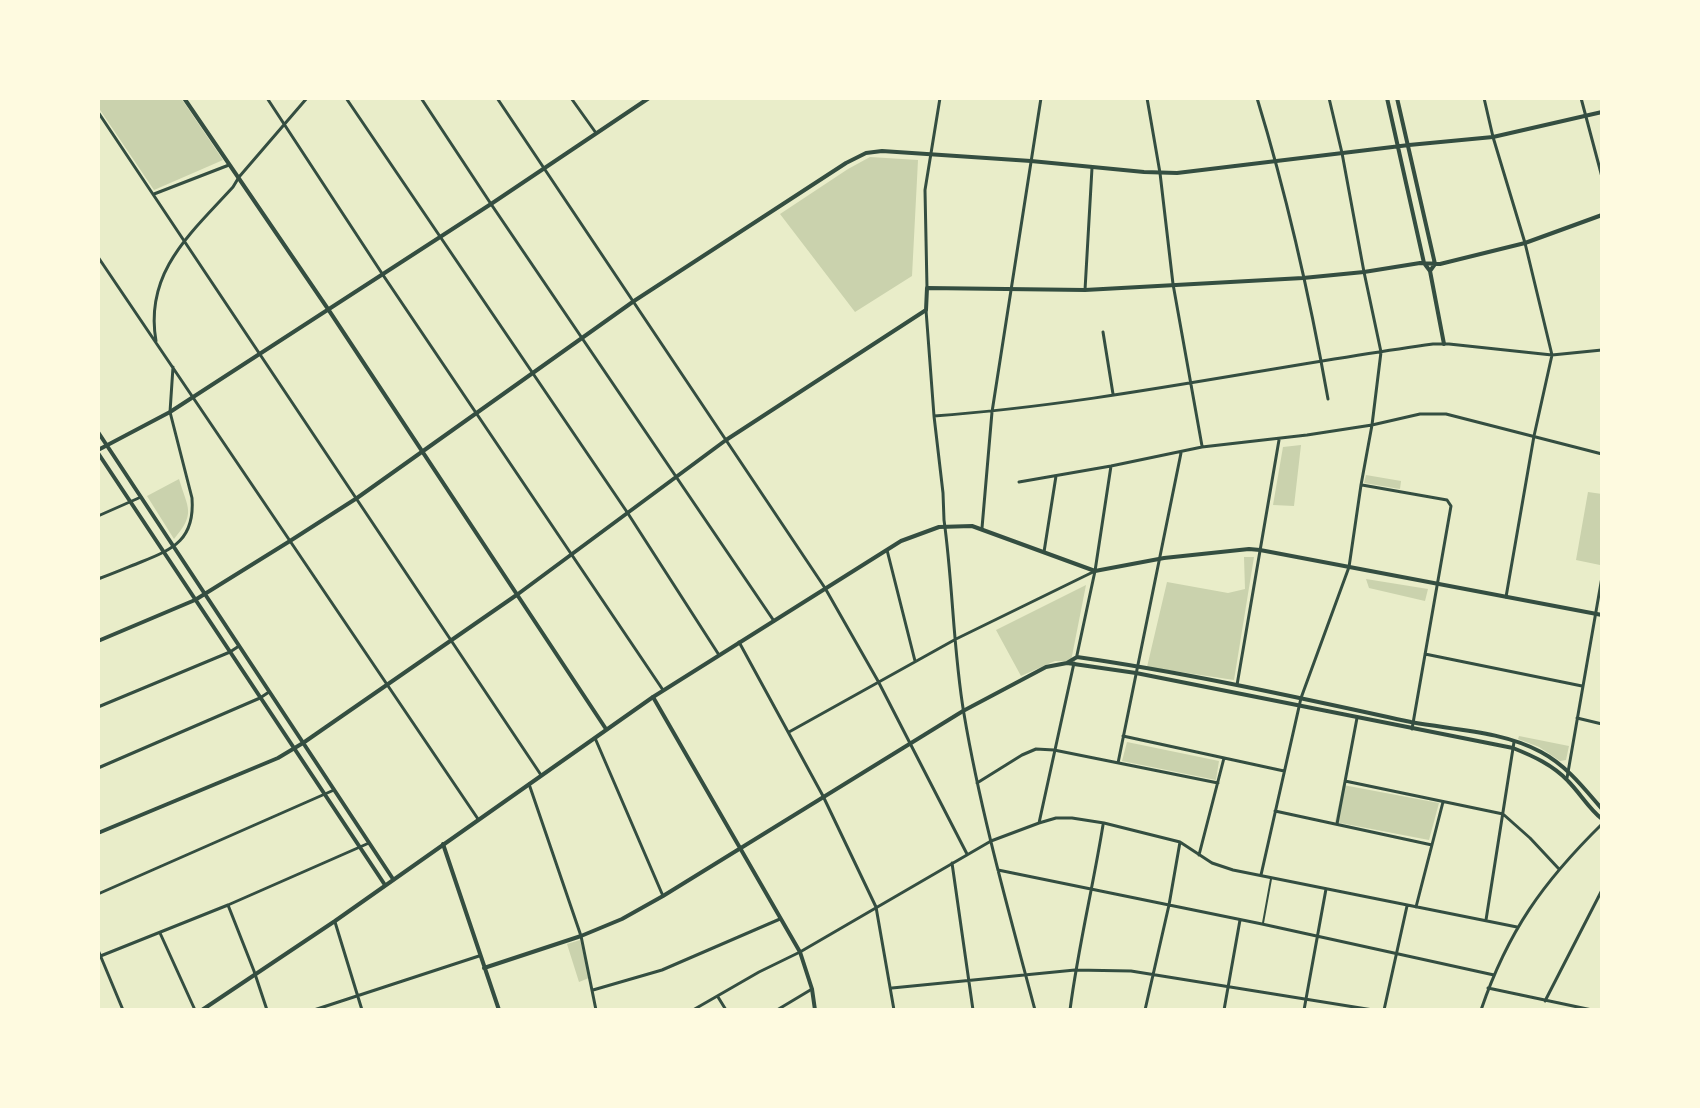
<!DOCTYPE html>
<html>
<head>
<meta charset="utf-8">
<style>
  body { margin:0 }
  #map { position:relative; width:1700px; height:1108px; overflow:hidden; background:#e9edc9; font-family:"Fira Sans",sans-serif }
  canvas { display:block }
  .frame { position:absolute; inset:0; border:100px solid #fefae0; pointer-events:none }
</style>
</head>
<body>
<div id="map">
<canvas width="1700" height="1108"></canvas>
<div class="frame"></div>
</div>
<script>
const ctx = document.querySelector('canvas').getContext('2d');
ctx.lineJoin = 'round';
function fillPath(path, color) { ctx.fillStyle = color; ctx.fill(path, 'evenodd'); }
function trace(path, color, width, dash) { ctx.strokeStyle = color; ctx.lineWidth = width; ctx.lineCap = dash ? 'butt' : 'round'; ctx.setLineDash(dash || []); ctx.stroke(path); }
const green = new Path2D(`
  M98,98H181L223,160L154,190L98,107Z
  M870,157L918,160L912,276L855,312L780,214L848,169Z
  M1301,445L1294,506L1273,505L1283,447Z
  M1366,475L1401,481L1400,489L1364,483Z
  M179,479C188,509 196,513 174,539L147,496Z
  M1588,492L1602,494V556L1600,565L1576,560Z
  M1244,557H1254L1234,680L1147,667L1167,582L1228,593L1245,589Z
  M1366,579L1428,589L1425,601L1369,588Z
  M1086,585L1071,661H1055L1021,676L996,630Z
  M1519,736L1569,746L1566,760L1560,761L1539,747L1518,739Z
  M1127,742L1219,761L1216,780L1122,761Z
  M1343,785L1439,803L1429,840L1335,822Z
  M580,940L589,978L579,982L567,944Z`);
const pedestrian = new Path2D(`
  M1263,923L1271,879`);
const minor = new Path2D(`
  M267,98L383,275L663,690
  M346,98L627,512L719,655
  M421,98L491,204L774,621
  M497,98L825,588L878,681L967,854
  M571,98L596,133
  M1147,98L1160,173L1173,284L1202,446
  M1257,98C1287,196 1310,298 1328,399
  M1484,98L1493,137L1525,243L1552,355L1534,436L1506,597
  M1581,98L1602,177
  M98,112L541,775
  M154,194L229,165
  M98,257L478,819
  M927,288L925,190L940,98
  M1085,290L1092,168
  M926,310L934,416L943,493L944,520C953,584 953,650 964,714C981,814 1009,912 1035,1010
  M1103,332L1113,394
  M156,341C144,272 191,233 233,187L239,177L307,98
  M934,416C1101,404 1266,367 1433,344H1449L1552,355L1602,350
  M1019,482L1111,466L1202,447L1307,435L1372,425L1420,414H1446L1602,454
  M1362,485L1447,500L1451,506L1412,729
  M98,516L141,497
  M982,528L992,412L1041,98
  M887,550L915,661
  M1044,552L1056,476
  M98,579C112,574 126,568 141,562C174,549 195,539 192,498L170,412L173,367
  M739,642L823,796L876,907L894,1010
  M1425,654L1582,686
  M1077,655L1095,571L1111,466
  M1237,685L1279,440
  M98,707L230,652L239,646
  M1577,718L1602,724
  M789,732L956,639L1093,572
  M1123,736L1284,771
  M595,738L663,896
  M1118,763L1181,453
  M98,768L260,698L269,692
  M1567,778L1602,577
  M1345,781L1503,814L1530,838L1559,869
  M977,783L1022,755L1036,749L1054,750L1218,783
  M529,784L581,936L596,1010
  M1275,811L1432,845
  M1039,823L1074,663
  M1337,824L1357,718
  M1199,855L1224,758
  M952,863L973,1010
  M998,870L1262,924L1494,975
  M1261,875L1301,698L1349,567L1361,485L1372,425L1381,352L1364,272L1342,153L1329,98
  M98,894L334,790
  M228,905L254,971L267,1010
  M1416,907L1443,802
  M1486,920L1514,742
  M335,922L362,1010
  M160,933L195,1010
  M98,950L123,1010
  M98,957L228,905L369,843
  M892,988L1075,970L1131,971L1373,1010
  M1488,988L1592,1010
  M593,990L662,970L780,919
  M718,997L726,1010
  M1545,1001L1602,890
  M314,1010L479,956
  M693,1010L759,972L800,952L991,841L1039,823L1056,818H1072L1104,823L1180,842L1212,863L1233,870L1517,927
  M777,1010L812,989
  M1070,1010C1078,948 1093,887 1103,825
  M1145,1010L1169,905L1180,842
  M1224,1010L1240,920
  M1304,1010L1326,889
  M1384,1010L1407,906
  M1481,1010C1508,931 1543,882 1602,824`);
const tertiary = new Path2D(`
  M184,98L328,309L606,729
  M1387,98L1424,263L1430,271L1444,344
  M1397,98L1435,264L1430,271
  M98,432L393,879
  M98,450L170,412L491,204L649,98
  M98,453L385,885
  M98,641L195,600L290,541L357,498L634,301L846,163L866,153L882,151L1031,161L1144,172L1177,173L1409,145L1493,137L1602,112
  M1067,663L1077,657C1189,673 1300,698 1411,722C1454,730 1502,731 1541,752C1567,766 1583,787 1602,809
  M653,697L800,952L812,989L815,1010
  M98,833L278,758L303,743L518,594L726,440L926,310L927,288L1085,290L1303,278L1364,272L1420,263L1440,264L1525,243L1602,215
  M443,844L499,1010
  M484,968L581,936L622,919L663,896L963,711L1046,667L1067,663L1136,673L1513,748C1533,756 1553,765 1568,781C1580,793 1589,809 1602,819`);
const secondary = new Path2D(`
  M202,1010L335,921L653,697L901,541L939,527L972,526L1095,571L1164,558L1249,549L1260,550L1602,615`);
fillPath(green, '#cad2ad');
trace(pedestrian, '#344e41', 2);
trace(minor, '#344e41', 3);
trace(tertiary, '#344e41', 4);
trace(secondary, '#344e41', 4);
</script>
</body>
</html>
